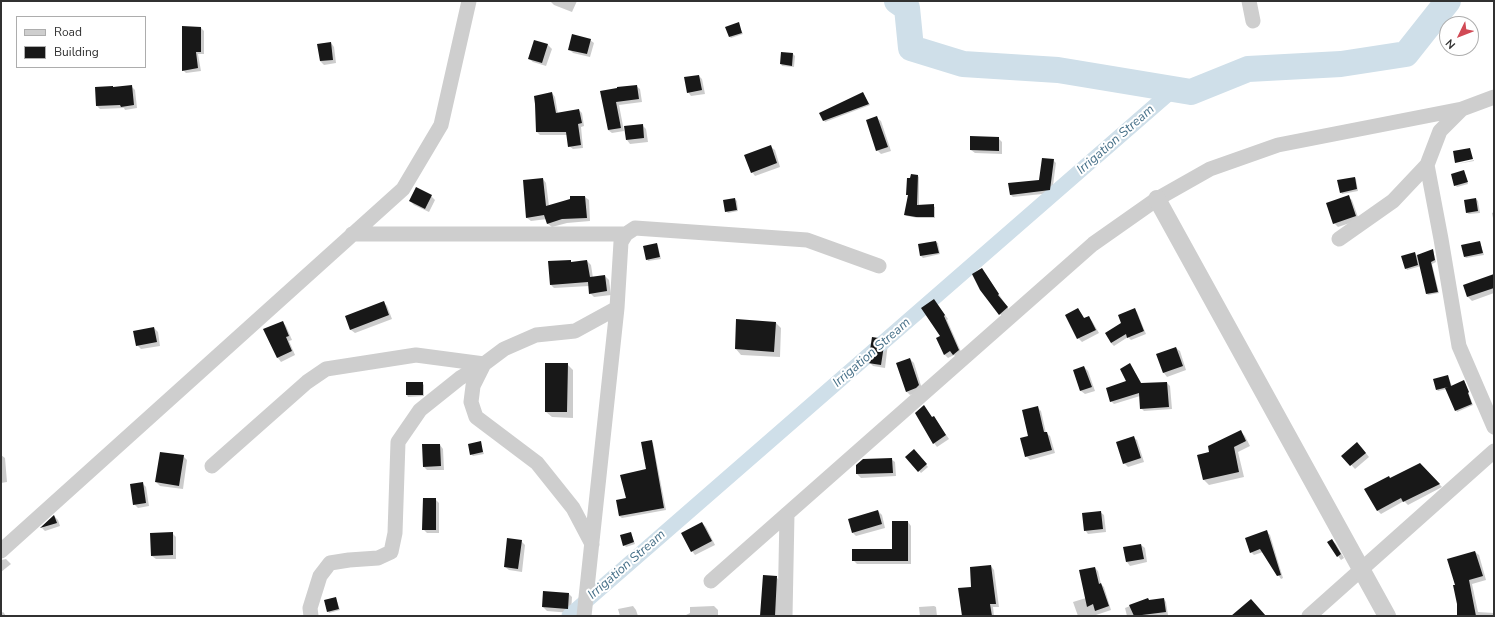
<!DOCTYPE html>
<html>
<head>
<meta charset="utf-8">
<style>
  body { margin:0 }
  #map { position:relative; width:1495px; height:617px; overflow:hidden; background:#fff; font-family:"Nunito Sans",sans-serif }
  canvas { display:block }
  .frame { position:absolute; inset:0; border:2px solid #313131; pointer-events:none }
  .legend { position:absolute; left:16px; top:16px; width:130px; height:52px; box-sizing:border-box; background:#fff; border:1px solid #adadad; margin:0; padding:5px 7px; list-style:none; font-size:12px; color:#313131 }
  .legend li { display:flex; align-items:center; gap:8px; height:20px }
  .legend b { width:20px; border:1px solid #adadad }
  .north { position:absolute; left:1439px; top:16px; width:40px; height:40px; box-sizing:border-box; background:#fff; border:1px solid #adadad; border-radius:50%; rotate:227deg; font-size:11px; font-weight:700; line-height:16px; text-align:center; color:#313131 }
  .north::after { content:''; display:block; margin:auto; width:14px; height:18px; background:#d14a55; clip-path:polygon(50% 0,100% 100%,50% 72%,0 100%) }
</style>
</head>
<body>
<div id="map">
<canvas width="1495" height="617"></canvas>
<div class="frame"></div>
<ul class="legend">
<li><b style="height:5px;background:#cecece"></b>Road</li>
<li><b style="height:11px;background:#181818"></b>Building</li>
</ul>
<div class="north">N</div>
</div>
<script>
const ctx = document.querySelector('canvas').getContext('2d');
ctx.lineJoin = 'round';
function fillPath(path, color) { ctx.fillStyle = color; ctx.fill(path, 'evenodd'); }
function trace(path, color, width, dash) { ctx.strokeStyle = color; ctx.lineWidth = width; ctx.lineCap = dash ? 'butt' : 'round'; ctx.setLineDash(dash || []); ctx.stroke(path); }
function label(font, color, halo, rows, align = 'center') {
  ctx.font = font + ' "Nunito Sans",sans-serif'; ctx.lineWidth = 4; ctx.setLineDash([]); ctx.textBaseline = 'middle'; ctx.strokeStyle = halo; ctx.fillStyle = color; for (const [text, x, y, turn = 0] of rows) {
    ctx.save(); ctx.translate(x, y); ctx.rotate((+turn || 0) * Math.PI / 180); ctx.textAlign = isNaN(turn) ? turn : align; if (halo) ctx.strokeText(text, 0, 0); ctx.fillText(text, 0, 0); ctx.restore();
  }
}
const shadow = new Path2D(`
  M550,1H577L572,12L554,5Z
  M738,23L743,34L731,38L730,37Z
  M201,28L204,31V54H198L201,71L186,73L183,70Z
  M590,40L594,43L590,57L573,53L569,49Z
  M535,41L548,45L552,49L546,66L533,62L529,59Z
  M331,43L334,47L336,63L324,65L320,61L319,44Z
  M781,53L793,54L795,56L794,67L782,66L781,64Z
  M699,76L702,79L705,94L691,96L688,92Z
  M131,86L135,90L137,108L125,110L124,108L100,109L97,106L113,87L114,88Z
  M636,86L640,89L642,102L619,105L624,131L612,133L608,130L602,92Z
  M552,93L555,97L558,114L579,110L582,113L584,126L581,127L583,148L573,149L569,146L568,135H540L537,132Z
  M863,93L870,105L825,122L824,120Z
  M877,118L881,121L891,151L881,154L877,150Z
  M642,125L646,129L648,142L630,144L627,140Z
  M998,138L1002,142V154L975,153L971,150Z
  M771,147L775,150L780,167L755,176L752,172Z
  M1053,160L1056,163L1052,193L1013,197L1010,194L1040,181Z
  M1474,160V161L1457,164Z
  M1464,172L1468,184L1457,187L1455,185Z
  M918,176L919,177V206H933L935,207V218H918L907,216L905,215Z
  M1355,178L1356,179L1358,191L1342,194L1341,192Z
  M543,179L546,183L549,206L585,197L589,200L590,221L567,223L552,227L548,224L547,219L531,221L527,218L524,181Z
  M431,196L435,200L429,212L414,205L410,201Z
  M1348,197L1352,200L1359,220L1338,227L1334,223Z
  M735,199L737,201L738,211L728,213L726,211Z
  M1476,199L1478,201L1480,213L1469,214L1467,213Z
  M1494,212V223L1492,213Z
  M936,242L938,243L940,254L923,258L921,256L919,245Z
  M1480,242L1484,255L1466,258L1465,257Z
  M657,244L658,246L661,259L648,261L647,259Z
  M1433,250L1436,262L1432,264L1439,293L1428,295L1427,294L1421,266L1407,270L1406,268L1415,253L1417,256Z
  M570,261L573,263L587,261L591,265L593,278L605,276L609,280L611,295L594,297L590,293L589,286L554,288L551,285Z
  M982,269L1010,311L1003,317L1000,314Z
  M1491,281L1494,293L1472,301L1468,297L1464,286Z
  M383,302L387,306L392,319L355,333L351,330L346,317Z
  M937,304L948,319L947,320L962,354L957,358L954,355L948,358L944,354Z
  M1078,309L1085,319L1088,317L1092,321L1099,333L1082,342L1078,338L1066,315Z
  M1134,309L1137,312L1146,334L1131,340L1128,337L1114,346L1111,343Z
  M282,322L286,326L292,340L289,341L295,355L281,362L278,358L265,329Z
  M776,323L781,328L780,357L741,355L736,349Z
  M154,328L158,332L160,346L141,349L137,345Z
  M885,340L888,343L885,368L873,366L869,362Z
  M1176,348L1180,351L1186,370L1167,377L1164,373L1157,354Z
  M910,359L914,363L922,389L919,392L910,395L906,391Z
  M567,364L573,370V418L552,417L546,412Z
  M1130,365L1142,384L1167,383L1170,386L1172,409L1144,411L1141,408L1140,396L1114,404L1111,401L1128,382Z
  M1084,367L1088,371L1095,391L1085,394L1081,391Z
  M1448,376L1452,386L1464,381L1465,383L1473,405L1457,412L1447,389L1438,391L1437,390Z
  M407,383H422L424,385V396L408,397L407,395Z
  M1038,408L1041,411L1046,433L1050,436L1055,453L1030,460L1026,456Z
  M934,417L949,439L937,447L934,443L932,418Z
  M1240,431L1245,436L1250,446L1238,452L1244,477L1209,485L1204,480L1199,455L1210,453Z
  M1133,437L1137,440L1144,462L1128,467L1124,463Z
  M651,441L653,443L666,510L622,518L619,516L617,501L627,499L647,470Z
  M480,443L484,454L473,456L471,454Z
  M440,445L443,449L444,470H427L424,467Z
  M1361,447L1369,457L1355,469L1343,456Z
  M914,450L928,467L921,473L907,457Z
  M1,455L5,458L7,482L1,483Z
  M183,456L187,460L183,489L160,486L156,482Z
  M891,459L895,462L896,476L861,478L857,474Z
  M1420,464L1442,487L1408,505L1404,501L1381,514L1378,511L1366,490Z
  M142,483L146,487L149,506L138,508L134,504Z
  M435,499L439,503V533H427L423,529Z
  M878,511L882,515L885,528L856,536L853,533Z
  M1100,512L1104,515L1106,532L1088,534L1085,530Z
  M54,516L58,520L60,526L45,531L42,528Z
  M908,522L911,526V564H857L853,560L893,550Z
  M702,523L706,527L715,545L695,555L692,551Z
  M1267,532L1270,535L1283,578L1281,579L1263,552L1254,555L1251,552Z
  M172,533L176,537V559H156L152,556Z
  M631,533L635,544L626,547L624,545Z
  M1332,540L1336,544L1344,558L1341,560L1338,556Z
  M521,541L525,545L522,572L509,570L505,567Z
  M1141,545L1145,548L1147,562L1130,566L1127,562Z
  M1475,552L1479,555L1486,580L1472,584L1478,612L1494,613V616H1458Z
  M6,559L11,564L1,572V560Z
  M991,566L994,570L999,607H993L994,616H963L973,587Z
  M1095,568L1098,571L1101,584L1104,587L1111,610L1096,615L1097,616H1078L1073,602L1086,598Z
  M776,577L780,581L778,616H761Z
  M569,594L572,597L571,613L547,611L543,607Z
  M336,598L340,610L329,613L328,611Z
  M1148,599L1150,601L1164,599L1166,602L1168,615L1127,616L1125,608Z
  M633,606L636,610L638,616H620L618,609Z
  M714,606L718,610V616H684L690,613V607Z
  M934,606L936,607L937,616H920L919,607Z
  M3,612L4,613L6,616H1V613Z`);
const canal = new Path2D(`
  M569,616L1174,89`);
const river = new Path2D(`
  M897,1L907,8L911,48L963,64L1058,70L1191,92L1248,69L1341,64L1406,54L1448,1`);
const building = new Path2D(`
  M739,22L742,33L729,37L725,27Z
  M182,26L201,27V52H196L198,68L182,71Z
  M572,34L591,39L587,54L568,50Z
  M534,40L548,44L542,63L528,59Z
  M331,42L333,60L320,61L317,44Z
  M781,52L793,53L792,66L780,64Z
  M699,75L702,90L687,93L684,77Z
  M132,85L134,105L121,107L120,105L96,106L95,87L113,86V87Z
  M637,85L639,99L616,102L621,128L608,130L600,91L617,88V87Z
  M552,92L556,113L579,109L582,123L578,124L581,145L568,147L566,132H536L535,104L534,96Z
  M863,92L869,104L823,121L819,113Z
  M877,116L888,147L876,151L866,120Z
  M643,124L644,138L626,140L624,126Z
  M970,136L999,137V151L970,150Z
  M771,145L777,163L751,173L744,155Z
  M1470,148L1473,159L1455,163L1453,151Z
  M1042,158L1054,159L1050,190L1010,195L1008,183L1039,180Z
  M1464,170L1468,182L1454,186L1451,174Z
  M911,174L918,175L917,205L934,204V217H916L904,215L908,195H906L907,178H910Z
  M1355,177L1357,189L1340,193L1337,180Z
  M543,178L546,206L570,199V196H585L587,218L562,219L547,224L544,215L526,218L523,180Z
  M416,187L432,195L425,209L409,201Z
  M1349,195L1356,216L1333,224L1326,203Z
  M735,198L737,210L725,212L723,200Z
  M1476,198L1478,211L1466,213L1464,200Z
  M936,241L939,253L920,256L918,244Z
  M1480,241L1483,253L1464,257L1461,245Z
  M657,243L660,257L646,260L643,246Z
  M1433,249L1435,260L1431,262L1438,292L1426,294L1417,255Z
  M1415,252L1418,265L1405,269L1401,256Z
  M571,260V262L587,260L590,277L605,275L607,291L589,294L588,282L550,285L548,261Z
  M982,268L999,294L998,295L1008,307L999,315L980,290L972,274Z
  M1494,274V288L1467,297L1463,285Z
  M934,299L945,315L944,316L959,350L953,355L950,351L944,355L936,338L940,336L921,308Z
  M384,301L389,315L350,330L345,316Z
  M1078,308L1084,318L1089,316L1096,330L1077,339L1065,315Z
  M1135,308L1144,331L1127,338L1126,334L1111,343L1105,333L1121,323L1118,315Z
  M736,319L776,322L774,352L735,349Z
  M283,321L289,336L286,337L292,351L277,358L263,329Z
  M154,327L157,342L136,346L133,331Z
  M872,337L885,339L881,365L868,363Z
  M1176,347L1183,366L1163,373L1156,354Z
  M910,358L919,385L916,388L906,392L896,363Z
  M545,363H568L567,412H545Z
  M1130,363L1141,383L1167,382L1169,407L1140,409L1139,393L1110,402L1106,388L1126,381L1120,369Z
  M1084,366L1092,387L1080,391L1073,370Z
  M1448,375L1451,386L1464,380L1469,392L1468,393L1472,404L1455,411L1445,388L1448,387L1436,390L1433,379Z
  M406,382H423V395H406Z
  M924,405L932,417L934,416L946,435L933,444L915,413Z
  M1038,406L1044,432H1047L1052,450L1025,457L1020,438L1028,436L1022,410Z
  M1241,430L1246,441L1234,447L1239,472L1203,480L1197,455L1209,452L1208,446Z
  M1134,436L1141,458L1123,464L1116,442Z
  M652,440L664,508L619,516L616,500L626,498L620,475L646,469L641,442Z
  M481,441L483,452L470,455L468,444Z
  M1357,442L1366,453L1350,466L1341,456Z
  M422,444H440L441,466L423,467Z
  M914,449L927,464L918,472L905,457Z
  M160,452L184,455L179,486L155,482Z
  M892,458L893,473L856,474V465L863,459Z
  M1420,463L1440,484L1403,502L1401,498L1377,511L1364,489L1389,476L1390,478Z
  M143,482L146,503L133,505L130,484Z
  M423,498H436V530H422Z
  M878,510L882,524L852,533L848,519Z
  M1101,511L1103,529L1084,531L1082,513Z
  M54,515L57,523L40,528Z
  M892,521H908V561H852V549H892Z
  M702,522L712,541L691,552L681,533Z
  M1267,530L1281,575L1277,576L1260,549L1250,553L1245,538Z
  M173,532V555L151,556L150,533Z
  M631,532L634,542L623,546L620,535Z
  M507,538L522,540L518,569L504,567Z
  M1332,539L1341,554L1337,557L1327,542Z
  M1141,544L1144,559L1126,562L1123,547Z
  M1475,551L1483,576L1469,580L1476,616H1457V604L1453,585H1455L1447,559Z
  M991,565L996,604H990L992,616H962L958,588L971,587L970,567Z
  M1095,567L1099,584L1101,583L1109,606L1095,611L1093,604L1087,607L1079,570Z
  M763,575L777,576L775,616H760Z
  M543,591L569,593L568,609L542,607Z
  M336,597L339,609L327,612L324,600Z
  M1148,598L1149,600L1164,598L1166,612L1134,616L1129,605Z
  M1251,599L1266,616H1231Z`);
const minor = new Path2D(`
  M1249,1L1253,21
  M1427,165L1441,239L1459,346L1494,427
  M352,234H626
  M1339,239L1393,201L1427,165L1440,131L1462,109L1494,97
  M212,466L307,382L326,369L416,355L484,364L460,378L420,410L398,442L395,533L391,552L378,558L349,560L330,563L320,576L310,608L311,616
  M592,544L573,508L537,463L476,417L471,402L473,386L484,364L504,349L536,335L575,331L617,308
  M1,551L403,189L441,125L469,1
  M711,581L1093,244L1157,199L1210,169L1278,145L1462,109
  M584,616L617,308L621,242L626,234L635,228L807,240L879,266
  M785,616L787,514
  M1309,616L1494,451`);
const tertiary = new Path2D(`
  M1157,199L1387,616`);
const waterNames = [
  ["Irrigation Stream",1116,140,-41],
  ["Irrigation Stream",872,353,-41],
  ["Irrigation Stream",627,565,-41]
];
fillPath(shadow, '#0003');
trace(canal, '#cfdfe9', 15);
trace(river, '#cfdfe9', 26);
fillPath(building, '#181818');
trace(minor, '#cecece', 15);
trace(tertiary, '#cecece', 18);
label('italic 13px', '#487189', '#fff', waterNames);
</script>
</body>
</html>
